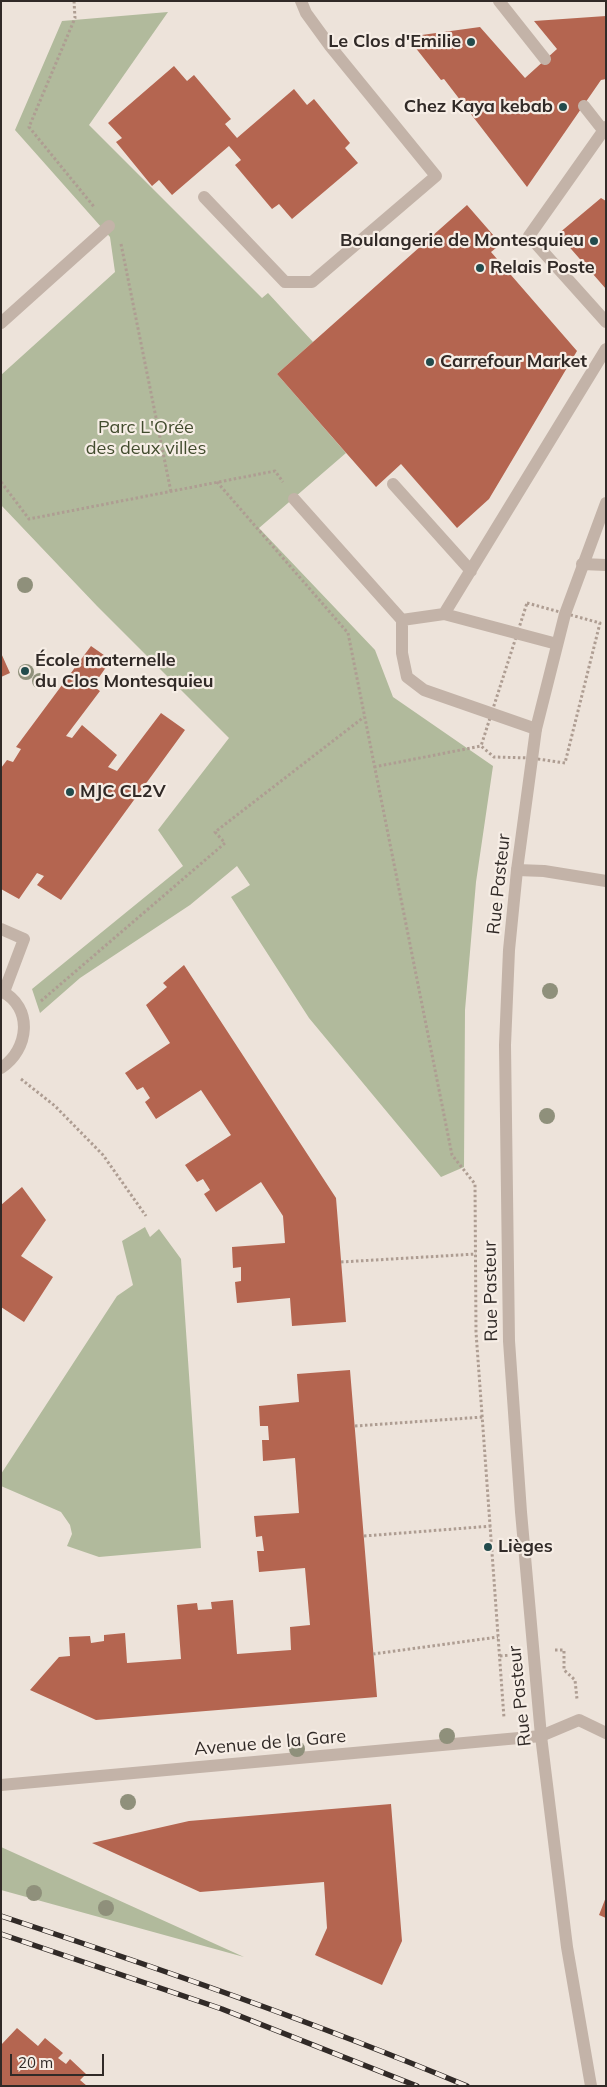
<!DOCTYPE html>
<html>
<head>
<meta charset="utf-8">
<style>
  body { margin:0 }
  #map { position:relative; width:607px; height:2087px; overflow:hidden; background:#ede3da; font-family:Mulish,sans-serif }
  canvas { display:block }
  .frame { position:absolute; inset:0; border:2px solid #312a27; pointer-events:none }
  .scale { position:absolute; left:10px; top:2054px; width:94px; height:22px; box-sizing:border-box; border:2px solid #312a27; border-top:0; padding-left:6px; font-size:15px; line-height:18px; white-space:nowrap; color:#312a27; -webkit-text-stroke:4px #f6ede5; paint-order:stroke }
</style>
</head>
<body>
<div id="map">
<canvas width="607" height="2087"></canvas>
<div class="frame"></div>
<div class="scale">20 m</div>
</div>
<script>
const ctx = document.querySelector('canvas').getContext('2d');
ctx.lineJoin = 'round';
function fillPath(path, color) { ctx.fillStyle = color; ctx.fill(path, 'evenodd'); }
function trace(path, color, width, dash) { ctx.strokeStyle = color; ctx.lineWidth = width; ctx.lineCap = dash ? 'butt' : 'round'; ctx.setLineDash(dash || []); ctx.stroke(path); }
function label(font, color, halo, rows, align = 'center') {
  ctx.font = font + ' Mulish,sans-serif'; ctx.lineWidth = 4.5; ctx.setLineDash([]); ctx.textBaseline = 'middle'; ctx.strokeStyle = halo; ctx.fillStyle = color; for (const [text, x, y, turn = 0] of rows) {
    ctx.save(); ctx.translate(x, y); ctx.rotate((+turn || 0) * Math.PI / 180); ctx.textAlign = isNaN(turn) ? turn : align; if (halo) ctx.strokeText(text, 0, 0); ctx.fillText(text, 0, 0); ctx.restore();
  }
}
const green = new Path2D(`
  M168,12L89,125L262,298L268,293L313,342L277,374L346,453L259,528L375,650L393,697L493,766L476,882L465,1010L464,1167L441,1177L309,1018L231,897L250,885L237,866L190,905L80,978L40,1013L32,989L183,866L158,830L229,738L97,606L1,505V375L115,272L110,237L15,130L62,21Z
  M145,1227L150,1237L159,1229L181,1259L201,1548L99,1557L67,1546L72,1534L70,1525L61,1512L1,1486V1474L117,1296L133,1285L122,1241Z
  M1,1847L244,1957L1,1890Z`);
const building = new Path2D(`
  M606,16V79L601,80L527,187L444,79L441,80L407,37L480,27L525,78L557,49L534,21Z
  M174,66L187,81L194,75L231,119L225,124L237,138L294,89L307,105L314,99L350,143L345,148L358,163L292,219L279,204L272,209L235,165L241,160L229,146L172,195L159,180L152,186L116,142L122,138L108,123Z
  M601,198L606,201V289L558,234Z
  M467,205L501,244L491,252L577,351L489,499L457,528L401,464L376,487L277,374Z
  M91,646L111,660L93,686L100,691L66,736L72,738L82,725L117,755L108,767L117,771L161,713L185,730L61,900L37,885L44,876L37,873L19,899L1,889V768L7,760L13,762L21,749L16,747Z
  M1,653L10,673L1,677Z
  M184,965L336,1198L346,1322L292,1326L290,1298L237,1303L235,1282L241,1281V1267L233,1268L232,1247L285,1243L283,1216L261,1182L216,1212L204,1194L210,1190L203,1179L197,1182L185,1165L231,1135L201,1090L156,1119L145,1102L150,1098L143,1087L137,1090L125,1073L170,1043L146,1005L167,987L163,983Z
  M22,1187L46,1220L21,1256L53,1277L24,1322L1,1307V1205Z
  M350,1370L377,1697L96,1720L30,1690L59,1657L70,1656L69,1637L90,1636L91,1643L104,1641V1635L125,1633L127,1663L181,1659L177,1605L197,1603L198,1610L212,1609L211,1602L233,1600L237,1654L291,1650L290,1627L310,1625L305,1568L259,1572L257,1551H264L262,1536L256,1537L254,1516L299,1513L295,1458L263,1461L262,1440H269L268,1426H260L259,1406L299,1402L297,1374Z
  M391,1804L402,1941L382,1985L315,1955L327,1928L324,1882L200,1892L92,1843L189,1821Z
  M606,1897V1918L599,1915Z
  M17,2028L38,2046L45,2038L63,2053L58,2058L66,2064L70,2059L86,2074L80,2080L87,2086H1V2045Z`);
const path = new Path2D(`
  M74,1L75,18L29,127L95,208
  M121,244L171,492
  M1,482L29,519L275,471L283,482
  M217,482L348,633L452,1155L475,1184L476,1332L504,1718
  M527,603L600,623L565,763L531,758L494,757L481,746Z
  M374,767L481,746
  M41,1001L225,843L215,832L364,717
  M21,1079L55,1106L103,1155L146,1216
  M341,1262L476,1254
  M355,1426L483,1417
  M364,1536L492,1526
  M555,1650H564V1670L575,1680L577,1699
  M373,1654L498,1637
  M500,1656L512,1655`);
const service = new Path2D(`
  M499,1L545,59
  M584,106L603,130
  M606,127L529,236L606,322
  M204,197L285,282H312L436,176L330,46L306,13L301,1
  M393,484L471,571
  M294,499L402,620
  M444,614L606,349
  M536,729L424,690L407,677L402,653V620L444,614L557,644
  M1,929L24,939L4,992`);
const minor = new Path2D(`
  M1,323L109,226
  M582,564L606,565
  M517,870L544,871L606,881
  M1,991C34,1007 29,1050 1,1068
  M1,1785L541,1736L579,1720L606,1733`);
const tertiary = new Path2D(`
  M591,2086L567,1947L541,1736L521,1512L509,1341L505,1045L509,950L517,870L536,729L565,614L606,503`);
const rail = new Path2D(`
  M1,1916C158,1968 314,2022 467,2086
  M1,1934L222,2009L417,2086`);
const trees = [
  [25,585],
  [26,672],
  [40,681],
  [550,991],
  [547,1116],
  [447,1736],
  [297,1749],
  [128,1802],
  [34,1893],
  [106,1908]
];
const markers = [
  [471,42,5,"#224b4c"],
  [563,107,5,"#224b4c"],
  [594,241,5,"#224b4c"],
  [480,268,5,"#224b4c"],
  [430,362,5,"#224b4c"],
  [25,671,5,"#224b4c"],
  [70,792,5,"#224b4c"],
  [488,1547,5,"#224b4c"]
];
const poiNames = [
  ["Le Clos d'Emilie",461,42,"right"],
  ["Chez Kaya kebab",553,107,"right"],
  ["Boulangerie de Montesquieu",584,241,"right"],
  ["Relais Poste",490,268],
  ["Carrefour Market",440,362],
  ["École maternelle",35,661],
  ["du Clos Montesquieu",35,682],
  ["MJC CL2V",80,792],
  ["Lièges",498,1547]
];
const parkNames = [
  ["Parc L'Orée",146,428],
  ["des deux villes",146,449]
];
const streetNames = [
  ["Rue Pasteur",499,884,-84],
  ["Rue Pasteur",491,1291,-91],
  ["Rue Pasteur",520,1696,-96],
  ["Avenue de la Gare",270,1743,-5]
];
fillPath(green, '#b1ba9c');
fillPath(building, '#b46550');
trace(path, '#ae9d92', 3, [2.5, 2.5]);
trace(service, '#c3b3a8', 12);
trace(minor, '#c3b3a8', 12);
trace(tertiary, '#c3b3a8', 12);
trace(rail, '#312a27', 5.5);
trace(rail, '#f6ede5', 4, [11]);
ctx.fillStyle = '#8f907b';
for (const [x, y] of trees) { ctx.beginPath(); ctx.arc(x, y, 8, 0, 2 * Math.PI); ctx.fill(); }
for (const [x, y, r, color] of markers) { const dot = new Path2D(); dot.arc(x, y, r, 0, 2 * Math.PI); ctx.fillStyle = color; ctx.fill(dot); trace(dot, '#f6ede5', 2); }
label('bold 18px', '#312a27', '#f6ede5', poiNames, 'left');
label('18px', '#424c2e', '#f6ede5', parkNames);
label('18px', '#312a27', '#f6ede5', streetNames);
</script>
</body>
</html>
